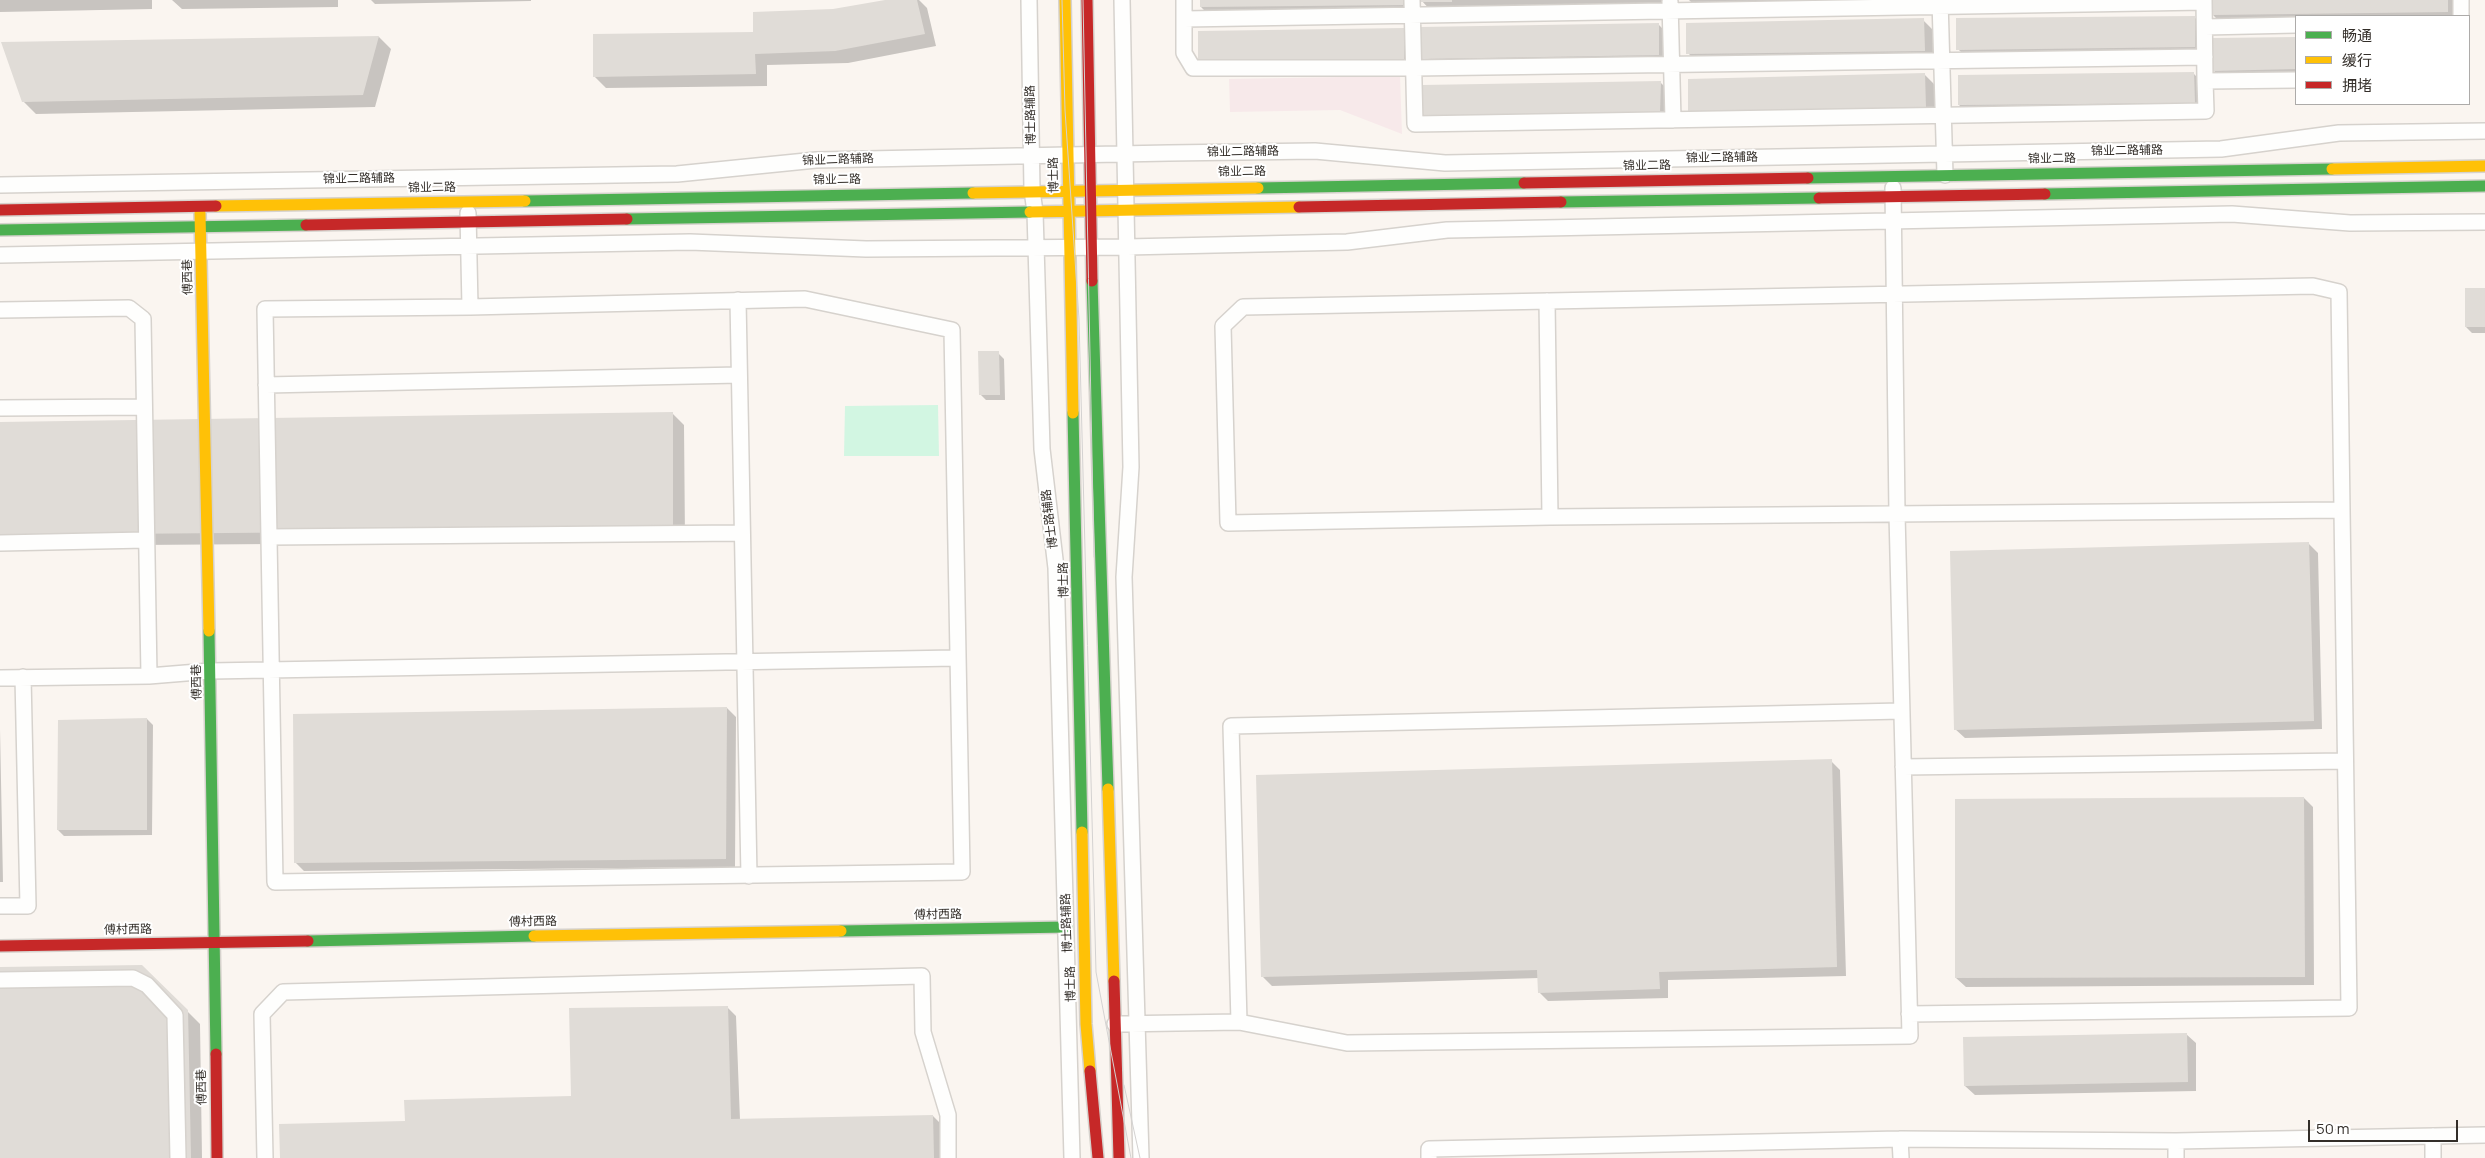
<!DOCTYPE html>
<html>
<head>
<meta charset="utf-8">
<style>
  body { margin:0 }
  #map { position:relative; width:2485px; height:1158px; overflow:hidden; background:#faf5f0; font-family:Manrope,"Noto Sans SC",sans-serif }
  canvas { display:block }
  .legend { position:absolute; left:2295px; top:15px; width:175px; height:90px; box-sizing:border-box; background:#fff; border:1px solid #adaba9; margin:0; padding:6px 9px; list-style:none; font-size:15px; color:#332e29 }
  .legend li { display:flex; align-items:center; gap:10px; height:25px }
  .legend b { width:25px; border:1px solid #adaba9 }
  .scale { position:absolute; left:2308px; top:1120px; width:150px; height:22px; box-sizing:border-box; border:2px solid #332e29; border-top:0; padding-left:6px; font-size:15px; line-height:18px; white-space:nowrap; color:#332e29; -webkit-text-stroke:4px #fff; paint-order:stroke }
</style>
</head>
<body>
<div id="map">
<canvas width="2485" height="1158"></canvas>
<ul class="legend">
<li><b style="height:6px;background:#4caf50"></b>畅通</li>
<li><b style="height:6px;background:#ffc107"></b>缓行</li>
<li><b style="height:6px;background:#c62828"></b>拥堵</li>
</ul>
<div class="scale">50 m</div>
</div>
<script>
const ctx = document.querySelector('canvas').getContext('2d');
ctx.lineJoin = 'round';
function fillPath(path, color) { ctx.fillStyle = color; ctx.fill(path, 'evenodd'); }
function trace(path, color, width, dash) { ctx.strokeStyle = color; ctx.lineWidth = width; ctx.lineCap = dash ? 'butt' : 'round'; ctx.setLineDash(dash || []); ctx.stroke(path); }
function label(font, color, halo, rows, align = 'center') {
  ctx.font = font + ' Manrope,"Noto Sans SC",sans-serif'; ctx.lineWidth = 4; ctx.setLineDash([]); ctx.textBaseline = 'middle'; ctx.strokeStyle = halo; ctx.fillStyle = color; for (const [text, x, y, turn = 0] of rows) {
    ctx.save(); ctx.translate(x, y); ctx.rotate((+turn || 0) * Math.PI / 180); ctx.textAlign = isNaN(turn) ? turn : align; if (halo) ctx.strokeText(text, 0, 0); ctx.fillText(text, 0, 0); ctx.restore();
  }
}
const education = new Path2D(`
  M1400,76L1402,134L1340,110L1230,112L1229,79Z`);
const green = new Path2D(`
  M938,405L939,456H844L845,406Z`);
const shadow = new Path2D(`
  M0,0H152V9L0,12Z
  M172,0H338V7L182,9Z
  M371,0H531V1L375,4Z
  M892,0H919L927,8L936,46L848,63L767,65V86L606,88L594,76L833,11Z
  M1201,0H1414V17L1213,19L1201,7Z
  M1421,0H1670V10L1434,14Z
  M1689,0H1935L1701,12Z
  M2213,0H2459L2460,16H2296V26L2225,27L2213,15Z
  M2194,17L2207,29V58L1970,61L1958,49Z
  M1923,20L1935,32L1936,62L1700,65L1688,53Z
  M1659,25L1671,37V67L1435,71L1423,59Z
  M1404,29L1416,41V71L1211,73Z
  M379,37L391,49L375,107L36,114L23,101Z
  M2296,38V81L2225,82L2213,70L2214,39Z
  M1924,74L1936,86L1937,120L1702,124L1690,112Z
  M2194,74L2206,86V114L1972,117L1959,105Z
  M1660,82L1672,94V124L1436,127L1424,115Z
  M2485,289V333H2472L2466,327Z
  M998,353L1004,359L1005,400H986L980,394Z
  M672,413L684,425L685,541L0,546V423Z
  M2308,543L2318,553L2322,729L1965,738L1955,729Z
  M727,708L736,717L735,867L304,871L295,862Z
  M147,719L153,725L152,835L64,836L58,830Z
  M0,729L3,882H0Z
  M1831,761L1840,770L1846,976L1668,980V998L1548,1001L1539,992V978L1272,986L1263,977Z
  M2304,798L2313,807L2314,985L1966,987L1956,978Z
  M142,966L200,1024L202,1158H0V968Z
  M727,1007L736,1016L740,1120L933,1116L942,1125L943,1158H281L406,1123L573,1098Z
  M2186,1034L2196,1043V1091L1975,1095L1965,1086Z`);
const building = new Path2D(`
  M885,0H917L925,34L835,51L755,54L756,74L593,77V34L753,32V12L833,9Z
  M1200,0H1403V5L1200,7Z
  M1420,0H1452V2H1420Z
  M2212,0H2448V12L2212,15Z
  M2195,16V47L1956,50V18Z
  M1924,18L1925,51L1686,54V23Z
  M1659,23V55L1421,59V27Z
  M1404,28V59L1198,62V31Z
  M379,36L363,95L22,102L1,42Z
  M2296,37V69L2212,71V38Z
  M2194,72L2195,103L1958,105V75Z
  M1925,73L1926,109L1688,112V79Z
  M1661,81L1660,112L1423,116L1422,85Z
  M2465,288H2485V327H2465Z
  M978,351H999L1000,395H979Z
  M673,412V529L0,535V422Z
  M2309,542L2314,721L1954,730L1950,551Z
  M727,707L726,859L294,863L293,714Z
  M147,718V830H57L58,720Z
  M1832,759L1837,967L1659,972L1660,989L1538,993L1537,970L1261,977L1256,775Z
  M2304,797L2305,977L1955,978V799Z
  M142,965L188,1010L191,1158H0V967Z
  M728,1006L731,1119L933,1115L934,1158H280L279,1124L405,1121L404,1100L571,1096L569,1008Z
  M2187,1033L2188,1082L1964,1086L1963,1037Z`);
const street = new Path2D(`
  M1029,0L1032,190L1035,212L1042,449L1056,568L1072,1158
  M1122,0L1131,467L1124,577L1141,1158
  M1184,0V53L1193,68H1414L2205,57
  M1412,0L1415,124L2206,111L2205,81L2296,80
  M1940,0L1945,175
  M2204,0L2205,81
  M2461,0V16
  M1670,2L1673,120
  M1184,19L2204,2
  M2205,27L2296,25
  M0,185L677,174L816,160L1169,153L1315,151L1445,163L2221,149L2339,133L2485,131
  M468,213L470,307L805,299L952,330L962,872L275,882L265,309L470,307
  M0,255L690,242L866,249L1127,247L1347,242L1447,230L2232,214L2350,223L2485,222
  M738,300L749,876
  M1547,301L1550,517
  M0,310L129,308L143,319L149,676
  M266,385L739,375
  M0,408L144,407
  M269,537L742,533
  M0,543L146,540
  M0,678L149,676L210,671L956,658
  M1903,767L2345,761
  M0,906H28L23,677
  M0,980L133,978L147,985L175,1015L178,1158
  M1909,1014L2349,1008L2342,510L1550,517L1228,523L1223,326L1243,307L2313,286L2339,292L2342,510
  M1239,1022L1231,726L1901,711
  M1115,1024L1239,1022L1347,1043L1910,1036L1897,514L1893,188
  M2433,1136V1158
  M1900,1139L1901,1158
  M265,1158L262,1014L283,992L922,976L923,1032L948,1115V1158
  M1429,1158V1149L1900,1139L2176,1141L2485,1135
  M2176,1158V1141`);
const fast = new Path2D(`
  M1808,178L2332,169
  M1258,188L1524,183
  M2045,194L2485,186
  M525,201L973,193
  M1561,202L1819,198
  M627,219L1030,212
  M0,230L306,225
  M1092,281L1108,789
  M1073,413L1082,832
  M209,631L216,1054
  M841,931L1067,927
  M308,941L534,936`);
const slow = new Path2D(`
  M1065,0L1073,413
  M2332,169L2485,166
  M973,193L1258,188
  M216,206L525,201
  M1030,212L1299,207
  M200,213L209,631
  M1108,789L1114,981
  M1082,832L1086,1024L1090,1071
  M534,936L841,931`);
const jam = new Path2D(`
  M1087,0L1092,281
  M1524,183L1808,178
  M1819,198L2045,194
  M1299,207L1561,202
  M0,210L216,206
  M306,225L627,219
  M0,946L308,941
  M1114,981L1119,1158
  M216,1054L217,1158
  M1090,1071L1098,1158`);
const tram = new Path2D(`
  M1062,0L1065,110L1079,319L1096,972L1131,1158
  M1083,0L1094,557
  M1124,1085L1140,1158`);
const streetNames = [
  ["博士路辅路",1031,115,-91],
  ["锦业二路辅路",2127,151,-1],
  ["锦业二路辅路",1243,152,-1],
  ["锦业二路辅路",1722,158,-1],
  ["锦业二路",2052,159,-1],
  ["锦业二路辅路",838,160,-2],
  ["锦业二路",1647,166,-1],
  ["锦业二路",1242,172,-1],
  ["博士路",1054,175,-91],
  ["锦业二路辅路",359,179,-1],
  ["锦业二路",837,180,-1],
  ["锦业二路",432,188,-1],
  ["傅西巷",188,277,-91],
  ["博士路辅路",1050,519,-97],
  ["博士路",1064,580,-91],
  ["傅西巷",197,682,-91],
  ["傅村西路",938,915,-1],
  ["傅村西路",533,922,-1],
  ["博士路辅路",1067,923,-92],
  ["傅村西路",128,930,-1],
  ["博士路",1071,984,-91],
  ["傅西巷",202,1087,-91]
];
fillPath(education, '#f7e9ea');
fillPath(green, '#d2f6e2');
fillPath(shadow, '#0003');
fillPath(building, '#e0dcd7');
trace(street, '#d6d2cd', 18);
trace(fast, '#d6d2cd', 14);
trace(slow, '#d6d2cd', 14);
trace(jam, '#d6d2cd', 14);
trace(street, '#fefefd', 15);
trace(fast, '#4caf50', 11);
trace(slow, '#ffc107', 11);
trace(jam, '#c62828', 11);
trace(tram, '#d4d2d1', 1);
label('12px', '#332e29', '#fff', streetNames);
</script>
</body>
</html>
